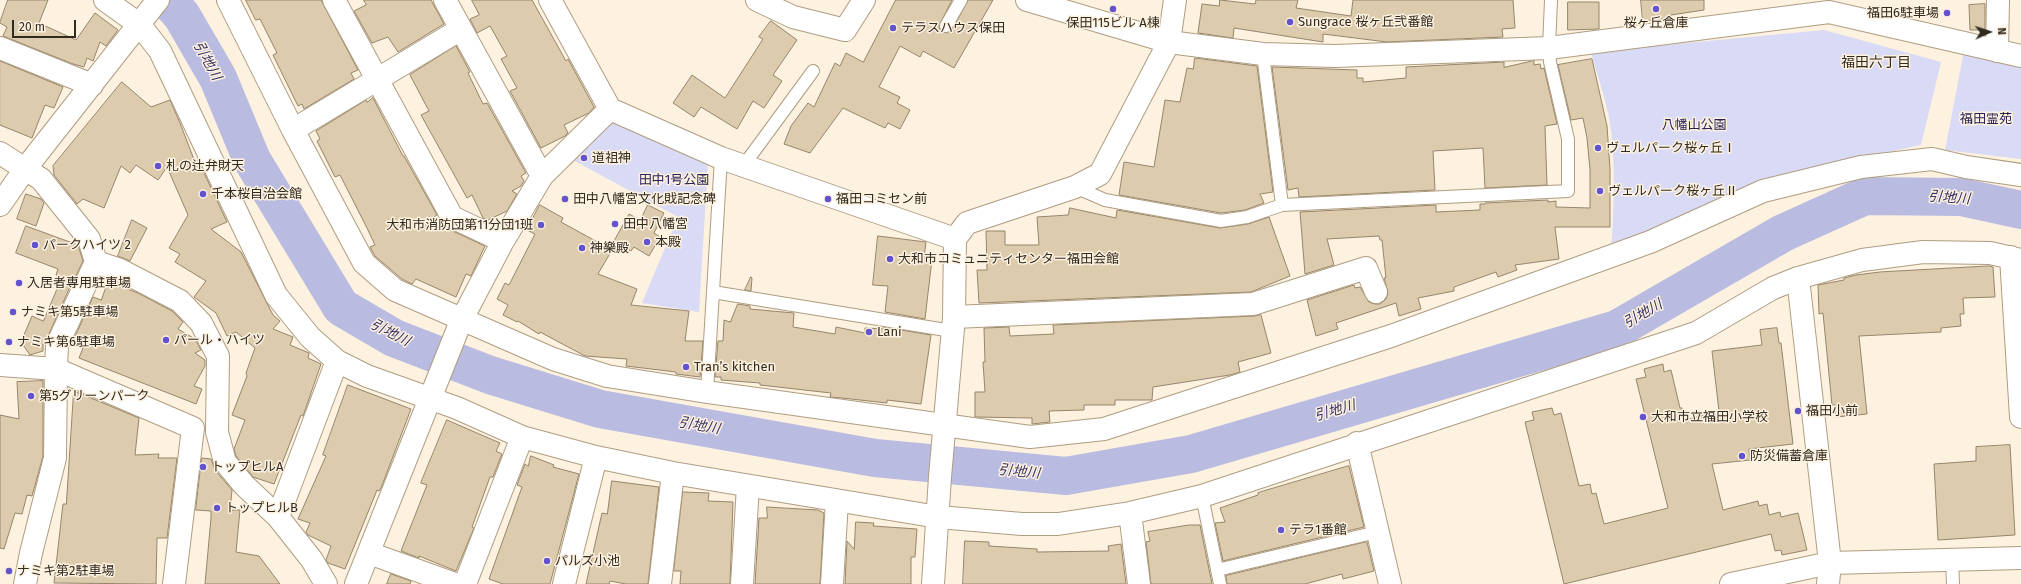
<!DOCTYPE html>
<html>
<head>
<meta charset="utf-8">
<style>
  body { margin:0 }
  #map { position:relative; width:2021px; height:584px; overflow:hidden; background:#fdf1e0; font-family:"Fira Sans",sans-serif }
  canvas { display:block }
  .north { position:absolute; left:1969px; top:12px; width:40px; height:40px; -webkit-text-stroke:3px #fdf1e0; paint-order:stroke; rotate:87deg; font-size:11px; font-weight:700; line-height:16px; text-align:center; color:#312a1f }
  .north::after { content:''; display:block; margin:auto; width:14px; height:18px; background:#312a1f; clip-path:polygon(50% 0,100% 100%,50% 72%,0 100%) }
  .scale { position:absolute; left:12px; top:20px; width:64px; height:18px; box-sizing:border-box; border:2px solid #312a1f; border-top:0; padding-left:5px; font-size:12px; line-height:14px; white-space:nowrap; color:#312a1f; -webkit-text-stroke:3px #fdf1e0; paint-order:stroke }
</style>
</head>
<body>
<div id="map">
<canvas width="2021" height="584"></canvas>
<div class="north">N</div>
<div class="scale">20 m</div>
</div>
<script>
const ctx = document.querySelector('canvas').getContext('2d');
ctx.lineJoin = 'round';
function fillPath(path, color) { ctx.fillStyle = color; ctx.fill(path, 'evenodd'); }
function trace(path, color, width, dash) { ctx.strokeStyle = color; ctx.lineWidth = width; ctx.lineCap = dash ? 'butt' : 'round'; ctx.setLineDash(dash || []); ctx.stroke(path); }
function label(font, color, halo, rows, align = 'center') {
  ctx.font = font + ' "Fira Sans","Noto Sans JP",sans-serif'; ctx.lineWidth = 3; ctx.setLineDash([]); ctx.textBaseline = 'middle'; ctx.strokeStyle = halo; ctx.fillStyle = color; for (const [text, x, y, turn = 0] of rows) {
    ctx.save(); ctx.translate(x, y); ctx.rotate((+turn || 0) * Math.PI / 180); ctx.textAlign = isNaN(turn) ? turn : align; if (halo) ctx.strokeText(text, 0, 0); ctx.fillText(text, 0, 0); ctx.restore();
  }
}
const green = new Path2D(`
  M1824,30L1941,62L1921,145L1818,167L1611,250C1614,210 1616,163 1610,123C1606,99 1597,75 1591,52Z
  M1964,51L2021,64V159L1945,150Z
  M613,120L708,162L699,312L642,303L678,217L573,160Z`);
const river = new Path2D(`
  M168,0L182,16L218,78L252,160L341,307L394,338L490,375L600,409L875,458L1066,476L1191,454L1617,329L1783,233L1865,196L1961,197L2021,210`);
const building = new Path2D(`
  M8,0H48L39,23L76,40L95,13L118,30L106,46L100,42L93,61L87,58L84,67L73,64L3,36L7,27L0,23Z
  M246,0H321L358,70L351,73L354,79L304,109L302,104L298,106L273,55L277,53L260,19L256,20Z
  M364,0H431L444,24L398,52L388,37L372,43L354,11L366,5Z
  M472,0H532L566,61L568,59L594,107L589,113L564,125L568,133L565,136L541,148L510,91L517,88L501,59L507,56L490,26L477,33L470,19L479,15Z
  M896,0H952L939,26L940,30L946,33L952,30L968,0H993L954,68L923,51L920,57L900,46L879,87L900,97L897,103L910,110L900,129L888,123L885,128L843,108L810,153L784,144L791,126L808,103L814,107L835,63L840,66L846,53L863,62Z
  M1220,0L1255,4L1256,0H1298L1296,8L1351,16L1353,0H1513L1515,28L1502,29L1503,37L1387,42L1323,34V42L1234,28L1233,38L1198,33L1202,4L1219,6Z
  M1641,0H1704V10L1671,15V18L1643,21Z
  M1568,2H1599V29L1568,30Z
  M1985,4V30H1970L1969,5Z
  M771,21L797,40L773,75L782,81L764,108L753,101L737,129L701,107L694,117L673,103L692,75L725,98L763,39L759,37Z
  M456,46L470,72L468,73L483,104L487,103L526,173L521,176L524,181L521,186L512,191L517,194L507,211L488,220L483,218L472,195L467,198L421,115L429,111L410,75Z
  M1195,58L1257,66L1273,192L1260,194L1264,203L1245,210L1221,213L1119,195L1124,162L1154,167L1165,100L1180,102L1187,68L1193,69Z
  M1592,59L1607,126L1610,169V227H1555L1559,259L1515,265L1517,270L1498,277L1496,272L1454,287V291L1418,298L1421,309L1399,316L1396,303L1336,323L1338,329L1316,336L1307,300L1354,285L1355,288L1360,287L1369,302L1375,304H1380L1386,299L1388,293L1384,278H1386L1382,240H1380L1379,236L1327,239L1334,265L1305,274L1300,212L1436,205V212L1480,210V204H1485V203L1548,200V202L1556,201V207L1590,208V170L1587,138L1583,118L1571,120L1558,65Z
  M0,61L63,87L54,108L45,105L32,138L0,125Z
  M1534,61V65L1540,64L1541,69L1544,68L1557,124L1545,126L1547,185L1485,188L1483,148L1433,151L1435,190L1299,197L1298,188L1288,190L1272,67L1357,70V78H1363V82L1406,78V67L1504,62V67Z
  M122,82L151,107L170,100L180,123L195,162L198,160L227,222L211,229L241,252L273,315L280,321L273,329L293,337L290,345L309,353L308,358L321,364L303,416L301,415L274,484L253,477L236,456L234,449L245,420L232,415L247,376L246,373L255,348L236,332L227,336L216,313L194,297L206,281L175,262L180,254L169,248L188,215L167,167L158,180L136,165L130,173L121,166L104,208L83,199L77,204L54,175L53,166Z
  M373,98L403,156H404L437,215L429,220L485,246L471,276L466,274L456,297L416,279L412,284L402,279L375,256L370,247L375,245L367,228L340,175L335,177L317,141L320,139L316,131L366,100L367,102Z
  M26,194L41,199L44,203L36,226L17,219Z
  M540,205L563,218L561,222L612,250L598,274L637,289L631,305L689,311L685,341H703L700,377L676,374V372L626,366L627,359L585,356L540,332L539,334L518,321L517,322L503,315L508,305L497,299L505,283L509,285L535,234L527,230Z
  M648,205L664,213L654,233L660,237L649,256L634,247L631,251L614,241L629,214L640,220Z
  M1070,208L1116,218L1117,210L1220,228L1248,224L1269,217L1290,276L1251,292L979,303L977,270H987L986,231H1005V245H1039L1037,217L1068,215Z
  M132,220L147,228L130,261L118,256Z
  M26,226L78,245L83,261L72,284L56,275L58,269L16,253Z
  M878,236L926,242L924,258L932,259L925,319L885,312L888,286L873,285Z
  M1990,266L1993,267L1995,297L1963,298L1964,314H1960L1961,326L1941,328V332L1859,336L1867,414L1836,417L1835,405H1832L1823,313L1819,314L1818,285L1844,280V278L1856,275L1880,272Z
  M751,277L752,278L751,291L745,290Z
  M108,282L138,293L172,311L183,322L178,329L195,339L201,350L195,353L205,360V366L194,386L202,389L196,404L79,358L83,348L72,343L93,297L101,300Z
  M60,283L70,287L44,345L43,344V351L30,355L21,342L32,316L43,321Z
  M738,304L750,306V309L794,313L793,327L835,334L836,327L865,333V328L884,329V327L931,335L921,404L887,400V403L842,398L830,397L831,393L760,385V383L721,380V377H715L718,341H723L724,320L730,322Z
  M1261,315L1271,353L1238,362L1240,372L1230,375L1153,387L1152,400H1115V405H1084V410L1049,411L1050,422L1032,424V418L975,417V392H985L983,362H985L984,328L1009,327L1010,336L1054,334L1053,325L1254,316Z
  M1777,328L1779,343H1781L1793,444L1749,449L1750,460L1712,464L1723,510L1758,501L1759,506L1767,504L1769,515L1780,512L1781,517L1798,513L1807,550L1782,555L1781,550L1775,551L1771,534L1564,584L1525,422L1534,420L1532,412L1552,408L1554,415L1561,413L1579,486L1590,484L1592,494L1596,493L1604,524L1668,508L1636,379L1646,377L1644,369L1663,364L1664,372L1671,370L1680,408H1682L1685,420L1719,411L1712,351L1762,345L1760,330Z
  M43,381V456L40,467L32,496L27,495L22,514L15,513L4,549L0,548V415L19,419L17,382Z
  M348,385L411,409L381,488L379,491L377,490L345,569L328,563L326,560L331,546L308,535L306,532L310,523L298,519L326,456L323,455Z
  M74,391L139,418L135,455L159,454L158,458H177L167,538H157L156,584L54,583L63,504H66Z
  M447,420L500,443L496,451L502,454L493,477H490L472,527L474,528L456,571L419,556V558L401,551L427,485L421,483Z
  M2010,445L2015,535L1938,540L1934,464L1976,461V447Z
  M531,456L554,465L553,467L579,474L550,584H503L489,579L522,487L517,485L525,464L528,466Z
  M202,458L211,459L215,470L232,490L230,510H240L236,552L259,556L280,584H205L211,518V511L196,510Z
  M1349,466L1364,527L1223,561L1215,523L1225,522L1220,508L1258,495V493Z
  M612,481L659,487L648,584H626L610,581L609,584H586L602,513L607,514Z
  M683,492L709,493L708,501L733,502L730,584H680L681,571H674Z
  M767,507L818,510L824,513L820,584H755L759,518H767Z
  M856,522L874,523L873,526L917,529L915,557H911V584H845L847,541L854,549Z
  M1189,525H1200L1212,584H1151L1146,542L1150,541L1148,532Z
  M965,541L989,542V546L1037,549V552L1109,551L1108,546L1121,544L1126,584H963Z
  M1367,542L1374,571L1343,579L1342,574L1305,584H1227L1226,576Z
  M391,574L411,581L410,584H387Z`);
const service = new Path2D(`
  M946,26L961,0
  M1263,54L1282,205
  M744,165L813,71
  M1075,187L1105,200L1221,221L1247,217L1282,205L1568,191V139L1550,62L1549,48L1551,0
  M713,292L952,331
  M707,392L721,158
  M1202,496L1220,584
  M1952,559L1953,584
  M1217,570L1377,532`);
const minor = new Path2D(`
  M105,0L140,25L160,51L276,295L310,337L337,361L367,376L457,408L522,437L596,457L673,473L938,517L1022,524H1058L1130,513L1202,496L1696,333L1773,288L1798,278L1862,260L1923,252L1990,253L2021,260
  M228,0L293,130L364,263L395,290L553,359L607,376L707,392L1030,437L1104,429L1391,336L1650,242L1763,191L1861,167L1932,159L1966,167L2021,175
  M334,0L452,217L503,241
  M445,0L542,176
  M550,0L610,109L721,158L955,239
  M757,0L793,17L845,30L864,0
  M1027,0L1169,42L1263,54L1335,56L1549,48L1829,12L2021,56
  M0,48L92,85
  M1997,51L1998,0
  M293,130L461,29
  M0,205L25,169L158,0
  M2011,257L2021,417
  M96,262L120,270L180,301L201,323L218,356L217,432L225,462L244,485L278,517L312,560L326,584
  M1798,278L1830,563L1828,584
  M954,317L1253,304L1366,268L1376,292
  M0,365L56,369L193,428L174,584
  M1357,443L1390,584
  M1130,513L1139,584
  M278,517L337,361
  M369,553L455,584
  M25,584L31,553L55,458L56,369L57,345L96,262L89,239L41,179L25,169
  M356,584L461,321L503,241L542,176L610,109
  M465,584L522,437
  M564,584L596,457
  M660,584L673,473
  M742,584L748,486
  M832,584L837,501
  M1731,584L1830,563L2021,558`);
const tertiary = new Path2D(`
  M0,153L25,169
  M933,584L940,477L954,317L955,239L967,223L1075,187L1100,174L1169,42L1175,0`);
const markers = [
  [1113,9,4,"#6253cc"],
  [1656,9,4,"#6253cc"],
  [1947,13,4,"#6253cc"],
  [1290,22,4,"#6253cc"],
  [893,28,4,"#6253cc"],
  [1598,148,4,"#6253cc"],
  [584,158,4,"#6253cc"],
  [158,166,4,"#6253cc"],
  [1600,191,4,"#6253cc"],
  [203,194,4,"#6253cc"],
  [565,199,4,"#6253cc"],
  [828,199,4,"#6253cc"],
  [615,224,4,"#6253cc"],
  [541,225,4,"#6253cc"],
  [647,242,4,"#6253cc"],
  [35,245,4,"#6253cc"],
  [582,248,4,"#6253cc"],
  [890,259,4,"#6253cc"],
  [19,283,4,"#6253cc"],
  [13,312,4,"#6253cc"],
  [869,332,4,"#6253cc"],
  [166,340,4,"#6253cc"],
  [9,342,4,"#6253cc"],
  [686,367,4,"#6253cc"],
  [31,396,4,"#6253cc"],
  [1798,411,4,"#6253cc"],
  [1643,417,4,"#6253cc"],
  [1742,456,4,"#6253cc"],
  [203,467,4,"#6253cc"],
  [217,508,4,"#6253cc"],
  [1281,530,4,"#6253cc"],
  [547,561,4,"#6253cc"],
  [9,571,4,"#6253cc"]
];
const poiNames = [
  ["福田6駐車場",1939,13,"right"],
  ["Sungrace 桜ヶ丘弐番館",1298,22],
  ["保田115ビル A棟",1113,23,"center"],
  ["桜ヶ丘倉庫",1656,23,"center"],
  ["テラスハウス保田",901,28],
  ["ヴェルパーク桜ヶ丘Ⅰ",1606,148],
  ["道祖神",592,158],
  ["札の辻弁財天",166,166],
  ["ヴェルパーク桜ヶ丘Ⅱ",1608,191],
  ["千本桜自治会館",211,194],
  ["田中八幡宮文化戝記念碑",573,199],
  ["福田コミセン前",836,199],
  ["田中八幡宮",623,224],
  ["大和市消防団第11分団1班",533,225,"right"],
  ["本殿",655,242],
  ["パークハイツ 2",43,245],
  ["神樂殿",590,248],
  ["大和市コミュニティセンター福田会館",898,259],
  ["入居者専用駐車場",27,283],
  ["ナミキ第5駐車場",21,312],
  ["Lani",877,332],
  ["パール・ハイツ",174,340],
  ["ナミキ第6駐車場",17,342],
  ["Tran’s kitchen",694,367],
  ["第5グリーンパーク",39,396],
  ["福田小前",1806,411],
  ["大和市立福田小学校",1651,417],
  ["防災備蓄倉庫",1750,456],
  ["トップヒルA",211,467],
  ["トップヒルB",225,508],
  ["テラ1番館",1289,530],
  ["パルズ小池",555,561],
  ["ナミキ第2駐車場",17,571]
];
const parkNames = [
  ["福田霊苑",1986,119],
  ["八幡山公園",1694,125],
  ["田中1号公園",674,180]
];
const waterNames = [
  ["引地川",207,61,61],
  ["引地川",1949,198,4],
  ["引地川",1643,314,-30],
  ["引地川",390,333,27],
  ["引地川",1335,411,-16],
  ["引地川",699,426,10],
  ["引地川",1019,472,6]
];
const neighbourhoodNames = [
  ["福田六丁目",1876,63]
];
fillPath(green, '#d9daf5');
trace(river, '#babbe1', 38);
fillPath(building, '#ddcbae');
trace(building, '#96856a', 1);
trace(service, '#af9d81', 14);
trace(minor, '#af9d81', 24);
trace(tertiary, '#af9d81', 24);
trace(service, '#fff', 12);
trace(minor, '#fff', 22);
trace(tertiary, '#fff', 22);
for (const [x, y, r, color] of markers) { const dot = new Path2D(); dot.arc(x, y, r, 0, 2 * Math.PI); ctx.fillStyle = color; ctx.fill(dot); trace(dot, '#fdf1e0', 1.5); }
label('13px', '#312a1f', '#fdf1e0', poiNames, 'left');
label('13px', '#282353', '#fdf1e0', parkNames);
label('italic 14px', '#353264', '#fdf1e0', waterNames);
label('14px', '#312a1f', '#fdf1e0', neighbourhoodNames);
</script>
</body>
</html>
